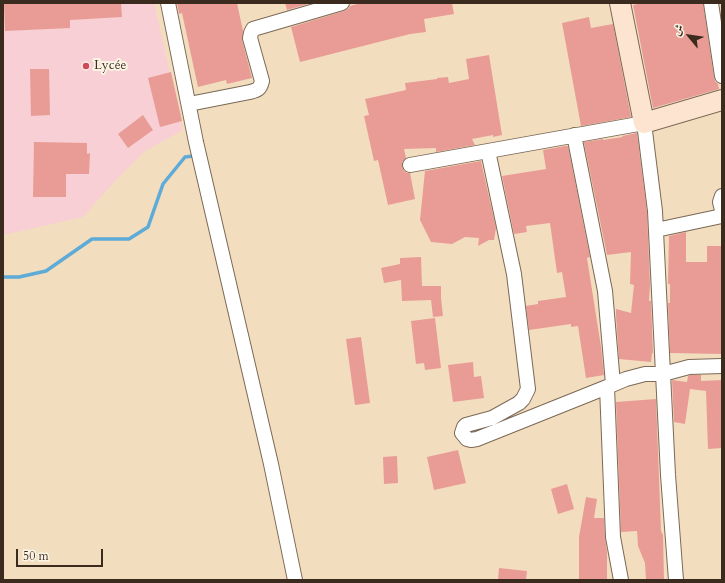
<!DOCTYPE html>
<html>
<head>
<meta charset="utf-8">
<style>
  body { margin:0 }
  #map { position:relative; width:725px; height:583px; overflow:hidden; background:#f3ddbf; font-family:Cardo,Amiri,serif }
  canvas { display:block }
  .frame { position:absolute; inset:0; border:4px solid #3b2a1e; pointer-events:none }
  .north { position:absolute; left:669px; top:16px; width:40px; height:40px; -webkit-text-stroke:3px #fcf5e5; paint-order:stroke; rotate:299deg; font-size:11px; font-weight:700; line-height:16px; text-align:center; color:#3b2a1e }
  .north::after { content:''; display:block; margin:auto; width:14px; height:18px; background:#3b2a1e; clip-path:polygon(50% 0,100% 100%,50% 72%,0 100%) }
  .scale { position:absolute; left:16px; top:549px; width:87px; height:18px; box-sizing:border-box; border:2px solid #3b2a1e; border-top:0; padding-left:5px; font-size:12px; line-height:14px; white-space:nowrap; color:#3b2a1e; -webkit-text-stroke:3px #fcf5e5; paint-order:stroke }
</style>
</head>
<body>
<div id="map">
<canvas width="725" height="583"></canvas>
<div class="frame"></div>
<div class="north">ش</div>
<div class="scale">50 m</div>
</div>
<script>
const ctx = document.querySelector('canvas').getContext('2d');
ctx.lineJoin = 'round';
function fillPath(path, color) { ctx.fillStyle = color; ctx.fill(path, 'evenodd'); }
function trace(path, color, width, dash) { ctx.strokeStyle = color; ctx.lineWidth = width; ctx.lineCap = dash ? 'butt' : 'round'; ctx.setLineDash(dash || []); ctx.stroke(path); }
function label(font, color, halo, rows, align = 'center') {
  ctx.font = font + ' Cardo,serif'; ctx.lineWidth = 4; ctx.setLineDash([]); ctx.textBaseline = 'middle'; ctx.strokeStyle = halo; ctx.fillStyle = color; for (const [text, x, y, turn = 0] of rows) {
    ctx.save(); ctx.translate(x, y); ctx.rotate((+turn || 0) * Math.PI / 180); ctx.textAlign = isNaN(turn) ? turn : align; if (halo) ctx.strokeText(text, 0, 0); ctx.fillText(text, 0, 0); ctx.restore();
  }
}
const built = new Path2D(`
  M3,3H154L183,130L145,151L114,182L83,217L3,235Z`);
const stream = new Path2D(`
  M3,277H19L46,271L92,239H129L148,227L163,184L185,157L193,156`);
const building = new Path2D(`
  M4,3H121L122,17L70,20V28L5,31Z
  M177,3H237L243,31L242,40L252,78L227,84L226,80L198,87L182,13L179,14Z
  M285,3H312L287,10Z
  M361,3H452L454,14L424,19L426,32L410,34L300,62L291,27L344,11L348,9L350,6Z
  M642,3H703L714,77L715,81L718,84L719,89L653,108L633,5Z
  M589,17L591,28L613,24L631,117L581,126L562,23Z
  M489,55L502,135L493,137V135L472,139L475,145L436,152V148L404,149L406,158L402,162V167L404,171L407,173H410L415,199L388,205L378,160L374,161L364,116L369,115L365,99L406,90L405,83L437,79V78L448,77L449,83L469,79L466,59Z
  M30,69H49L50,115L31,116Z
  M171,72L182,121L160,127L148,78Z
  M143,115L153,130L128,148L118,134Z
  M637,133L647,212L650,284L649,301H651L653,353H652L651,362L619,359L616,316V309L631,313L634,285L630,284L631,252L607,255L584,143V142L603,139V140L623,137L622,136Z
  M34,142L87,143V154L90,153L89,174H66V197H33Z
  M565,146H568L590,257L587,258L601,347L604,375L586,378L578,326L571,327V324L529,330L526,306L538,304V301L566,297L562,272L557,273L550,223L526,226L527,232L514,234L502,176L546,169L543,150Z
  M481,161L496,228L494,240H489L478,246L479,238L465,237L452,244L431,242L420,220L425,171Z
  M686,232V262H707V246H722V354L670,353L668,303H670V284H668L669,236Z
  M421,257L422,286H441V298L443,316L433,317L431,300L402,301L401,280L384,283L381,268L400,264V258Z
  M435,318L441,368L425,370L424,363L416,364L411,321Z
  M361,337L370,403L355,405L346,339Z
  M473,362L474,377L481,376L484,398L453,402L448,365Z
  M690,375H701V381L722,380V448L708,449L706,391L690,389L685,424L674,422L672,380L687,382L688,376Z
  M656,399L661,531L663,535L664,580H646L645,563L638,546L637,531L621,532L616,402Z
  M458,450L466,483L434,490L427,457Z
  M397,456L398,483L384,484L383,457Z
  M567,484L574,509L558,514L551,489Z
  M586,497L597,499L594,518H604L605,537L607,552V580H579V537Z
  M499,568L527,571L526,580H498Z`);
const street = new Path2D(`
  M168,3L196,142L271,464L295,580
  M711,3L722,76
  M189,104L250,92C258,90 260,89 262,81L250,38L251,33L253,29L342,3
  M574,135L605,291L613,384
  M488,151L514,274L528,389L523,399L519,403L492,418L466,425L464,427L462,433L467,439L471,440L477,439L607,387
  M410,165L644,123L655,211L668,475L676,580
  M722,196L720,202L722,210
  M656,230L722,216
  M621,580L613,537L607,387L626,379L645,374H663L689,367L722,366`);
const secondary = new Path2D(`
  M620,3L644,123L722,100`);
const markers = [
  [86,66,4,"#d1495b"]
];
const poiNames = [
  ["Lycée",94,66]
];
fillPath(built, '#f7cfd4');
trace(stream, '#5eabd7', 3.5);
fillPath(building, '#e99c96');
trace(street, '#7b6956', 16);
trace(secondary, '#7b6956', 22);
trace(street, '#fff', 14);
trace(secondary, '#fde4d1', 20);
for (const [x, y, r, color] of markers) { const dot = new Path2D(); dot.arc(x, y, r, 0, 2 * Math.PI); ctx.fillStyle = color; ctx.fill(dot); trace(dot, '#fcf5e5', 1.5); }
label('13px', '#3b2a1e', '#fcf5e5', poiNames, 'left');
</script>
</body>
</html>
